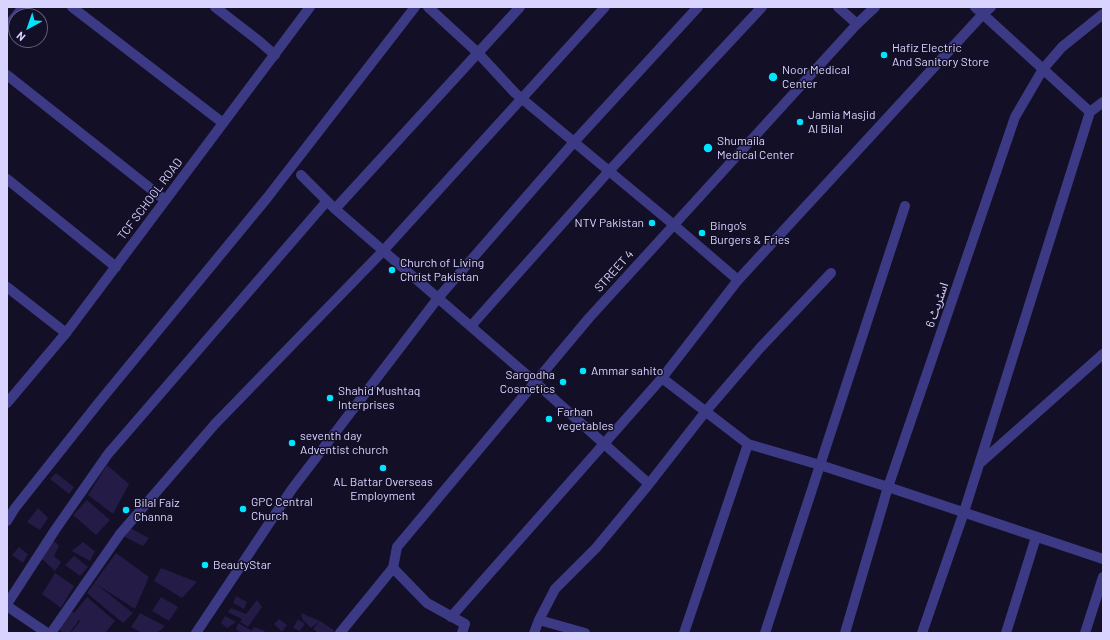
<!DOCTYPE html>
<html>
<head>
<meta charset="utf-8">
<style>
  body { margin:0 }
  #map { position:relative; width:1110px; height:640px; overflow:hidden; background:#130f26; font-family:Barlow,sans-serif }
  canvas { display:block }
  .frame { position:absolute; inset:0; border:8px solid #d9d4ff; pointer-events:none }
  .north { position:absolute; left:8px; top:8px; width:40px; height:40px; box-sizing:border-box; background:#130f26; border:1px solid #625e7d; border-radius:50%; rotate:220deg; font-size:11px; font-weight:700; line-height:16px; text-align:center; color:#d9d4ff }
  .north::after { content:''; display:block; margin:auto; width:14px; height:18px; background:#00e5ff; clip-path:polygon(50% 0,100% 100%,50% 72%,0 100%) }
</style>
</head>
<body>
<div id="map">
<canvas width="1110" height="640"></canvas>
<div class="frame"></div>
<div class="north">N</div>
</div>
<script>
const ctx = document.querySelector('canvas').getContext('2d');
ctx.lineJoin = 'round';
function fillPath(path, color) { ctx.fillStyle = color; ctx.fill(path, 'evenodd'); }
function trace(path, color, width, dash) { ctx.strokeStyle = color; ctx.lineWidth = width; ctx.lineCap = dash ? 'butt' : 'round'; ctx.setLineDash(dash || []); ctx.stroke(path); }
function label(font, color, halo, rows, align = 'center') {
  ctx.font = font + ' Barlow,"Noto Sans Arabic",sans-serif'; ctx.lineWidth = 3; ctx.setLineDash([]); ctx.textBaseline = 'middle'; ctx.strokeStyle = halo; ctx.fillStyle = color; for (const [text, x, y, turn = 0] of rows) {
    ctx.save(); ctx.translate(x, y); ctx.rotate((+turn || 0) * Math.PI / 180); ctx.textAlign = isNaN(turn) ? turn : align; if (halo) ctx.strokeText(text, 0, 0); ctx.fillText(text, 0, 0); ctx.restore();
  }
}
const building = new Path2D(`
  M107,465L129,484L113,514L88,495Z
  M56,473L74,487L69,494L50,479Z
  M87,500L110,520L96,535L73,515Z
  M38,508L48,518L40,530L27,522Z
  M130,528L149,538L143,546L125,537Z
  M52,539L59,546L54,556L61,562L55,571L41,558Z
  M83,542L95,551L90,561L72,551Z
  M19,547L28,554L23,563L12,555Z
  M116,553L149,577L135,609L96,584L133,613L123,623L87,593Z
  M74,556L88,567L80,576L65,565Z
  M161,568L197,582L182,598L154,581Z
  M55,573L74,586L61,608L42,594Z
  M236,596L247,602L244,609L233,603Z
  M87,597L115,621L105,633H71L80,621L79,620L70,633H64L56,628L69,609L74,613Z
  M161,597L178,607L169,621L152,611Z
  M257,600L262,607L248,627L240,622L242,619L228,612L231,608L246,614Z
  M140,613L165,626L157,633H142L131,627Z
  M301,613L320,621L335,631L332,633H318L313,629L320,621L311,628L302,619Z
  M225,616L236,622L227,628L221,623Z
  M279,619L287,625L282,632L274,624Z
  M298,619L305,624L300,631L293,628Z
  M238,623L251,630H252L249,633H241L236,629Z
  M254,627L265,631L264,633H250Z`);
const minor = new Path2D(`
  M72,7L223,123
  M215,7L259,41L275,55
  M428,7L478,53L515,93L674,225L738,280
  M838,7L857,24
  M975,7L1090,112
  M7,27L23,7
  M7,75L165,200
  M301,175L335,209L535,382L649,484
  M7,179L116,267
  M335,209L520,7
  M7,287L66,333
  M471,326L609,171L762,7
  M662,378L748,444L820,465L888,487L1103,559
  M979,464L1103,354
  M7,521L15,508L100,401L267,198L415,7
  M7,604L55,530L108,454L327,201
  M7,606L47,633
  M451,617L662,378L738,280L983,14L991,7
  M539,620L585,633
  M51,633L120,534L215,424L383,251L605,7
  M196,633L292,489L438,298L574,142L698,7
  M340,633L393,568L427,603L465,624L462,633
  M534,633L539,620L555,589L596,548L649,484L706,411L760,348L831,273
  M684,633L748,444
  M765,633L820,465L905,206
  M845,633L888,487L1015,117L1043,69L1062,47L1103,14
  M922,633L964,512L1090,112L1103,102
  M1006,633L1036,537
  M1085,633L1103,577`);
const tertiary = new Path2D(`
  M7,403L66,333L310,7
  M393,568L397,547L589,318L857,24L875,7`);
const markers = [
  [884,55,4,"#00e5ff"],
  [773,77,5,"#00e5ff"],
  [800,122,4,"#00e5ff"],
  [708,148,5,"#00e5ff"],
  [652,223,4,"#00e5ff"],
  [702,233,4,"#00e5ff"],
  [392,270,4,"#00e5ff"],
  [583,371,4,"#00e5ff"],
  [563,382,4,"#00e5ff"],
  [330,398,4,"#00e5ff"],
  [549,419,4,"#00e5ff"],
  [292,443,4,"#00e5ff"],
  [383,468,4,"#00e5ff"],
  [243,509,4,"#00e5ff"],
  [126,510,4,"#00e5ff"],
  [205,565,4,"#00e5ff"]
];
const poiNames = [
  ["Hafiz Electric",892,48],
  ["And Sanitory Store",892,62],
  ["Noor Medical",782,70],
  ["Center",782,84],
  ["Jamia Masjid",808,115],
  ["Al Bilal",808,129],
  ["Shumaila",717,141],
  ["Medical Center",717,155],
  ["NTV Pakistan",644,223,"right"],
  ["Bingo’s",710,226],
  ["Burgers & Fries",710,240],
  ["Church of Living",400,263],
  ["Christ Pakistan",400,277],
  ["Ammar sahito",591,371],
  ["Sargodha",555,375,"right"],
  ["Cosmetics",555,389,"right"],
  ["Shahid Mushtaq",338,391],
  ["Interprises",338,405],
  ["Farhan",557,412],
  ["vegetables",557,426],
  ["seventh day",300,436],
  ["Adventist church",300,450],
  ["AL Battar Overseas",383,482,"center"],
  ["Employment",383,496,"center"],
  ["GPC Central",251,502],
  ["Church",251,516],
  ["Bilal Faiz",134,503],
  ["Channa",134,517],
  ["BeautyStar",213,565]
];
const streetNames = [
  ["TCF SCHOOL ROAD",150,199,-53],
  ["STREET 4",614,271,-48],
  ["اسٹریٹ 6",937,305,-71]
];
fillPath(building, '#241b47');
trace(minor, '#3d3a85', 10);
trace(tertiary, '#3d3a85', 10);
for (const [x, y, r, color] of markers) { const dot = new Path2D(); dot.arc(x, y, r, 0, 2 * Math.PI); ctx.fillStyle = color; ctx.fill(dot); trace(dot, '#130f26', 1.5); }
label('12px', '#d9d4ff', '#130f26', poiNames, 'left');
label('12px', '#d9d4ff', '#130f26', streetNames);
</script>
</body>
</html>
